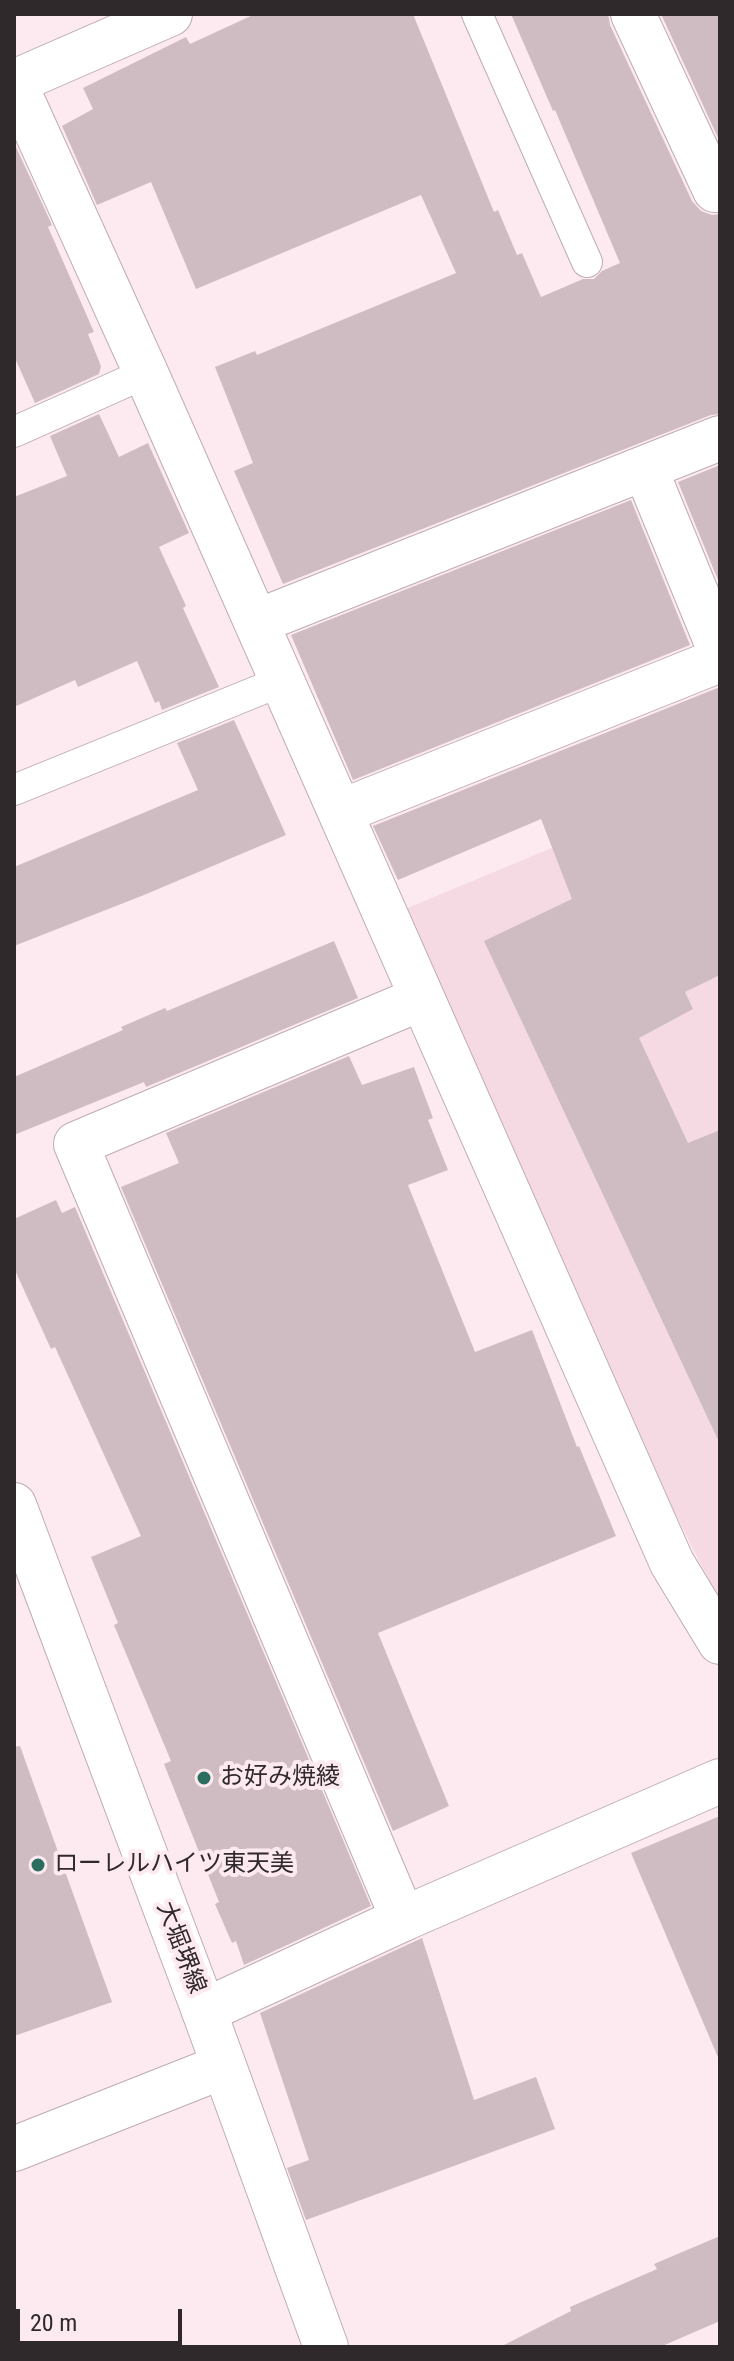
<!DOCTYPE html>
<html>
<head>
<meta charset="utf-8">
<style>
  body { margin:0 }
  #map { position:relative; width:734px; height:2361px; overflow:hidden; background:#fdeaf1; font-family:"Roboto Condensed",sans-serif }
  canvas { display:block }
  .frame { position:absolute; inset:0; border:16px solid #30292c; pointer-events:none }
  .scale { position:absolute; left:16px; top:2309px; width:166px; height:36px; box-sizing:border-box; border:4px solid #30292c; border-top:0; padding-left:10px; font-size:24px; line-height:28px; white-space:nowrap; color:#30292c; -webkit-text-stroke:6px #fdeaf1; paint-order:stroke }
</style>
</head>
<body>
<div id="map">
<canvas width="734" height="2361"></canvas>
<div class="frame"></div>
<div class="scale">20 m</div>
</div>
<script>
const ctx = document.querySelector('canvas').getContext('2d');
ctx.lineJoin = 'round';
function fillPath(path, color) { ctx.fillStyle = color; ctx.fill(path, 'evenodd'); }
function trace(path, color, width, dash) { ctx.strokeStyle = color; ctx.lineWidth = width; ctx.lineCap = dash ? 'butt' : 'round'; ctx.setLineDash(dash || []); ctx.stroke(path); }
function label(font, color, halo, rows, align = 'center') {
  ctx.font = font + ' "Roboto Condensed","Noto Sans JP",sans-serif'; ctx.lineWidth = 8; ctx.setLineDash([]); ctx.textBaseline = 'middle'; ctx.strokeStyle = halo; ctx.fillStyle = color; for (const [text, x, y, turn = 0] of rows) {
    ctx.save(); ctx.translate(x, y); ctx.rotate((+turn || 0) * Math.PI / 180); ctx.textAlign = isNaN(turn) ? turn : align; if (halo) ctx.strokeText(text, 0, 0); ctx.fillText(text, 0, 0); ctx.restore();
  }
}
const built = new Path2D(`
  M720,778V1603L665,1493L398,912Z`);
const building = new Path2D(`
  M255,14H413L494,212L498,210L517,255L522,253L541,297L583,279H594L602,271L620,263L555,110L553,111L511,14H608L610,25L692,201L701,211L712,215L720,214V414L711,415L283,584L234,471L253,463L215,367L255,351L257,355L456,273L421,195L196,289L151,182L97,205L62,126L93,109L83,88L186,37L190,44Z
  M661,14H720V142Z
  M16,147L52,225L48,227L94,332L88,334L101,366L99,374L35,403L14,356V148Z
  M99,414L119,457L148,443L189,533L159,547L186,606L183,608L219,687L162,710L159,701L155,703L137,661L78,687L75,680L14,707V497L67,476L50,436Z
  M720,465V585L678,482Z
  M631,500L690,645L353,780L291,635Z
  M720,687V975L685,992L693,1009L639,1038L688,1143L720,1130V1444L484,941L572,899L541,819L398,880L373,826Z
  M234,720L286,835L144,895L14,946V867L198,790L177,743Z
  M334,941L358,998L146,1087L144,1082L14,1135V1077L123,1030L121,1027L165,1008L167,1011Z
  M349,1056L362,1085L414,1067L433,1118L428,1120L448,1170L408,1185L475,1352L532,1330L577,1447L579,1446L616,1536L378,1633L449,1806L393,1831L121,1187L179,1163L166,1133Z
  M56,1200L62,1213L75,1207L371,1906L244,1965L236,1941L232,1943L215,1904L219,1902L164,1764L171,1761L114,1625L118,1623L91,1557L141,1536L55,1347L51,1349L14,1268V1219Z
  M20,1746L112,2002L14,2036V1747Z
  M720,1816V2062L631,1853Z
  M422,1938L474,2100L536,2077L555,2129L306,2220L287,2168L309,2160L260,2013Z
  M720,2236V2321L660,2347H500L571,2311L570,2307L657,2269L654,2264Z`);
const lane = new Path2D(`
  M477,14L587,262
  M14,432L146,373
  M14,790L282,681`);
const street = new Path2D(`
  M633,14L715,190
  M14,82L146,373L672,1563L720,1642
  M14,82L170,14
  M645,468L720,651
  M256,622L720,438
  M340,812L720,660
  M204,2011L403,1919L76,1144L422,998`);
const secondary = new Path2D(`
  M14,1505L204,2011L326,2347
  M403,1919L720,1781
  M14,2149L224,2066`);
const markers = [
  [204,1778,8,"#2b6e5f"],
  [38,1865,8,"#2b6e5f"]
];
const poiNames = [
  ["お好み焼綾",220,1778],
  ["ローレルハイツ東天美",54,1865]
];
const streetNames = [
  ["大堀堺線",180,1948,69]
];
fillPath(built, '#f5dae4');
fillPath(building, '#cfbcc3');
trace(lane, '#beacb3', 32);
trace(street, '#beacb3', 46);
trace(secondary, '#beacb3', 46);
trace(lane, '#fff', 30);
trace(street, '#fff', 44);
trace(secondary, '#fff', 44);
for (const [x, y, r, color] of markers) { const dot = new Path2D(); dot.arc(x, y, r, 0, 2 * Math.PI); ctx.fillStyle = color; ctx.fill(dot); trace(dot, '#fdeaf1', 3); }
label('24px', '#30292c', '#fdeaf1', poiNames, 'left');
label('24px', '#30292c', '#fdeaf1', streetNames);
</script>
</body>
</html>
